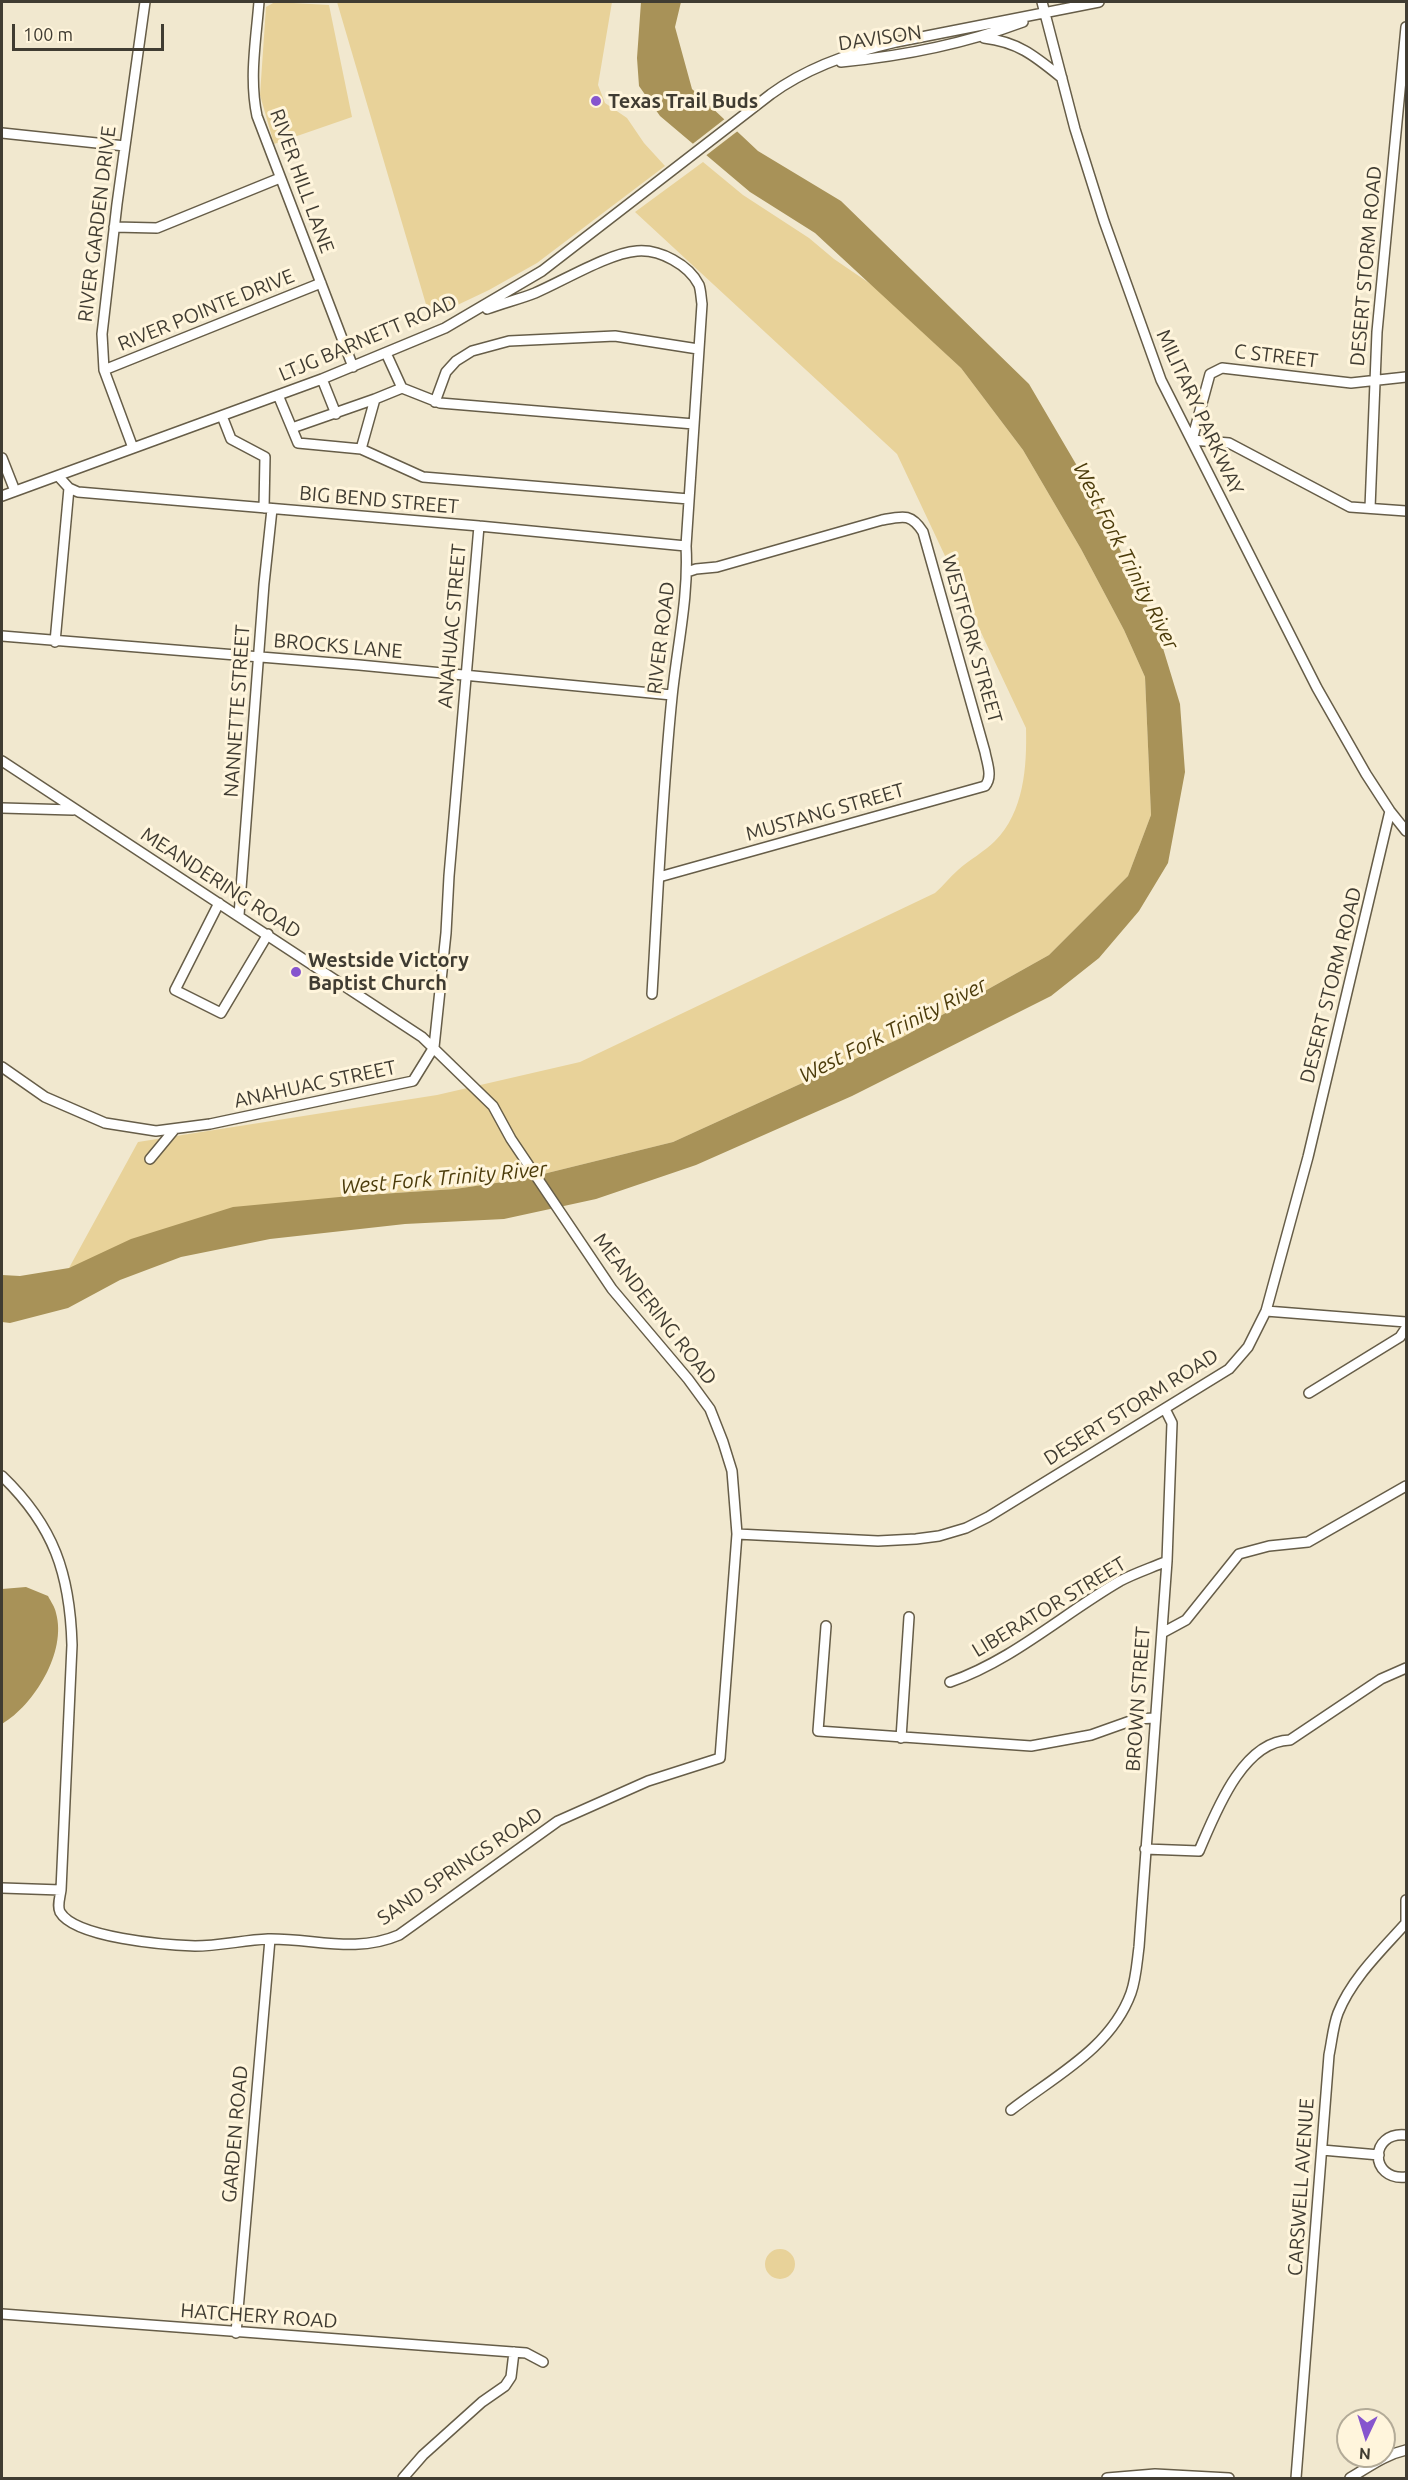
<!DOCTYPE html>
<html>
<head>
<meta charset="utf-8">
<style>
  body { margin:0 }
  #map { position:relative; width:1408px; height:2480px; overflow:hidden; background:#f1e8cf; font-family:Ubuntu,sans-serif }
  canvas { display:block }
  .frame { position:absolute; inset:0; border:3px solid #403c32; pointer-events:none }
  .north { position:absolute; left:1336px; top:2408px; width:60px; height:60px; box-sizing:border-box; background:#fff5dc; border:2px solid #b3ab98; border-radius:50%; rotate:184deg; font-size:16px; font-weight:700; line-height:24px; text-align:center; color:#403c32 }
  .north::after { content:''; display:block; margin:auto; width:21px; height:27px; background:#8655ce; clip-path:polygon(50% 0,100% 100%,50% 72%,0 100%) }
  .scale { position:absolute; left:12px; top:24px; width:152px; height:27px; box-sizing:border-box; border:3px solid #403c32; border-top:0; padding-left:8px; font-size:18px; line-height:21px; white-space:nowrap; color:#403c32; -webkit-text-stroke:4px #fff5dc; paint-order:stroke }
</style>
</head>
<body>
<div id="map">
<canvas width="1408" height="2480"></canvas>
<div class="frame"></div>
<div class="north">N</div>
<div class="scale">100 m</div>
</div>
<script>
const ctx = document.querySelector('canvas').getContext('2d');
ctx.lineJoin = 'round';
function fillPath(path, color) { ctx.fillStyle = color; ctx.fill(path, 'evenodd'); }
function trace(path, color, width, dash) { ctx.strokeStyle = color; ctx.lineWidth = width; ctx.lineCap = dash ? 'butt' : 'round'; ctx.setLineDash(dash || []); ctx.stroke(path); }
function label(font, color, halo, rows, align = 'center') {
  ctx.font = font + ' Ubuntu,sans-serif'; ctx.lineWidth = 6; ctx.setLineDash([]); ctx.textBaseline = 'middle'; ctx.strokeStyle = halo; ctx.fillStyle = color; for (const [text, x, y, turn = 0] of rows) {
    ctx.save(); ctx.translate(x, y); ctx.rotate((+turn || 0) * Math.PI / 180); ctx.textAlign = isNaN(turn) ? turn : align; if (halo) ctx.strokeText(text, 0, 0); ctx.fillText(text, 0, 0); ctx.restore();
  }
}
const green = new Path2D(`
  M275,2L329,5L352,117L274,144L260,95L266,7Z
  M337,2H612L598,85L605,103L627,118L644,143L665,166L537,263L489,290L430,318Z
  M703,162L743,195L809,238L834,259L875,287L961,368L1023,450L1081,549L1124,630L1145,677L1151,815L1128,876L1049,955L901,1038L673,1142L523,1179L455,1189L350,1196L69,1268L138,1142L437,1095L580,1062L935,893C943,886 950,877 958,870C969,860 984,852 995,841C1024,812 1027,767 1026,728L897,454L635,212Z
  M765 2264a15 15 0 1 1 30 0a15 15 0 1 1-30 0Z`);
const water = new Path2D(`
  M641,2H681L675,27L692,89L758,151L841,201L1029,384L1090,488L1155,622L1180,704L1185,772L1168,863L1139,911L1099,958L1051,996L852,1096L696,1165L596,1199L504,1219L405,1224L270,1239L181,1257L120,1280L68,1308L10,1323L2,1322V1275L20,1276L69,1268L131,1239L233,1207L350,1196L455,1189L523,1179L673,1142L901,1038L1049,955L1128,876L1151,815L1145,677L1124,630L1081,549L1023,450L961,368L815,233L750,192L660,116L639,86L637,58Z
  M26,1587L48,1596C51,1602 55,1607 56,1613C67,1652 34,1705 2,1724V1589Z`);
const pier = new Path2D(`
  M726,118L739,130L704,157L690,146Z`);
const minor = new Path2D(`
  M259,2C256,40 249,78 257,116L353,367
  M1042,2L1075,129L1104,221L1161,380L1317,688L1366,774L1390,811L1406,831
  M984,38C1019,42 1036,57 1062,78
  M841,62C904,56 964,44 1023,22
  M2,133L125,146
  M114,227L157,228L280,178
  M487,309C503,303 520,299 535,293C563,281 609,253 637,251C660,249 689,265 699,285C701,291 701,298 702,304L686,546C689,596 677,647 672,697C662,795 658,895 652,994
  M386,353L402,388L440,403L694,424
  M104,370L321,283
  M1406,377L1351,383L1222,368L1210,374L1192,440L1229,443L1350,507L1406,511
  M322,379L336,414
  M278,395L298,443L361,449L423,477L689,499
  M435,402L446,372L456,361L472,351L509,341L615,336L698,349
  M222,416L231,439L265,457L264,508
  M292,428L375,399
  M133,448L104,370L102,334L117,204L145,2
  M361,449L375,399L402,388
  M2,458L15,491
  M69,488L78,492L479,526L686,546
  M2,496L322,379L445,328L542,271L771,94C808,67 852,52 896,42L1099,2
  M1370,508L1377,332L1406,27
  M2,636L359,665L672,695
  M55,642L69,488L59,477
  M2,761L422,1037L493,1106L511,1139L612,1289L688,1379L710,1409L723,1442L732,1471L737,1534L720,1758L648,1781L558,1821L399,1935C355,1954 313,1938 268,1939C244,1940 219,1946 195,1946C166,1945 75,1938 60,1912C57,1906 60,1897 61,1890L72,1645C70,1574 54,1526 2,1476
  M2,808L73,810
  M659,877L985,786C993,777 987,763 985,752L923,532C911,513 903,516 882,520L717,567L696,569L687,572
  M219,903L175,990L221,1013L268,934
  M239,915L264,584L272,509
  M2,1067L45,1097L105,1123L156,1131L210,1124L413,1081L434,1047L446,933L449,876L479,526
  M150,1159L174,1130
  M1266,1311L1406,1322
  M1309,1393L1400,1337L1406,1328
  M737,1534L878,1541L916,1539L939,1536L966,1528L988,1517L1229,1369L1248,1347L1266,1311L1308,1157L1390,811
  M826,1626L818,1731L1031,1746L1091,1735L1136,1719L1155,1718
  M1162,1633L1186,1620L1239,1554L1269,1546L1308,1542L1406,1486
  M950,1682C1013,1660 1063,1614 1120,1581C1135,1573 1151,1568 1167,1561
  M901,1738L909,1617
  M1145,1849L1199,1851C1215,1814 1242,1741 1290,1740L1381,1679L1406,1668
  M2,1888L61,1890
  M1406,1923V1900
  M1011,2110C1055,2076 1111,2048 1131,1993C1136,1979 1137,1962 1139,1947L1167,1561L1172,1423L1165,1409
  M1406,2135C1369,2131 1369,2181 1406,2177
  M1322,2150L1379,2155
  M2,2314L526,2353L543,2362
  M236,2333L270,1939
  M403,2478L423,2455L482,2402L505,2386L511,2377L514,2352
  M1107,2478L1155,2474L1229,2478
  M1296,2478L1329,2055C1332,2041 1333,2026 1338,2013C1352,1978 1382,1950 1406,1923
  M1350,2478C1369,2467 1384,2455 1406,2450`);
const markers = [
  [596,101,6,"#8655ce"],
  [296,972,6,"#8655ce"]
];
const streetNames = [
  ["DAVISON",880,38,-8],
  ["RIVER HILL LANE",302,181,70],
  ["RIVER GARDEN DRIVE",97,224,-83],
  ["DESERT STORM ROAD",1366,266,-85],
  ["RIVER POINTE DRIVE",206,310,-22],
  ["LTJG BARNETT ROAD",368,338,-23],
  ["C STREET",1276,356,7],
  ["MILITARY PARKWAY",1200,412,65],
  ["BIG BEND STREET",379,500,5],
  ["ANAHUAC STREET",452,626,-85],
  ["RIVER ROAD",661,638,-83],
  ["WESTFORK STREET",972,639,74],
  ["BROCKS LANE",338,646,5],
  ["NANNETTE STREET",237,711,-86],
  ["MUSTANG STREET",825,812,-16],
  ["MEANDERING ROAD",221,883,33],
  ["DESERT STORM ROAD",1331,985,-76],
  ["ANAHUAC STREET",315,1084,-12],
  ["MEANDERING ROAD",655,1309,52],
  ["DESERT STORM ROAD",1131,1407,-32],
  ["LIBERATOR STREET",1049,1607,-31],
  ["BROWN STREET",1138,1699,-86],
  ["SAND SPRINGS ROAD",460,1866,-34],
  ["GARDEN ROAD",235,2134,-85],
  ["CARSWELL AVENUE",1301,2187,-86],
  ["HATCHERY ROAD",259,2316,4]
];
const poiNames = [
  ["Texas Trail Buds",608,101],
  ["Westside Victory",308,960],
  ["Baptist Church",308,983]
];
const waterNames = [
  ["West Fork Trinity River",1126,556,63],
  ["West Fork Trinity River",893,1030,-27],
  ["West Fork Trinity River",444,1178,-5]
];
fillPath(green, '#e8d299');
fillPath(water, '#a89258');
fillPath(pier, '#f1e8cf');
trace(minor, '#665d48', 12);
trace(minor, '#fff', 9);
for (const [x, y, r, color] of markers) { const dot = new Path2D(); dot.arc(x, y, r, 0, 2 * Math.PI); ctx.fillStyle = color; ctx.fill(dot); trace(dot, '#fff5dc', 2); }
label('20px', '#403c32', '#fff5dc', streetNames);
label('bold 20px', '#403c32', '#fff5dc', poiNames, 'left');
label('italic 21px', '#4b3b0a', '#fff5dc', waterNames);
</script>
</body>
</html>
